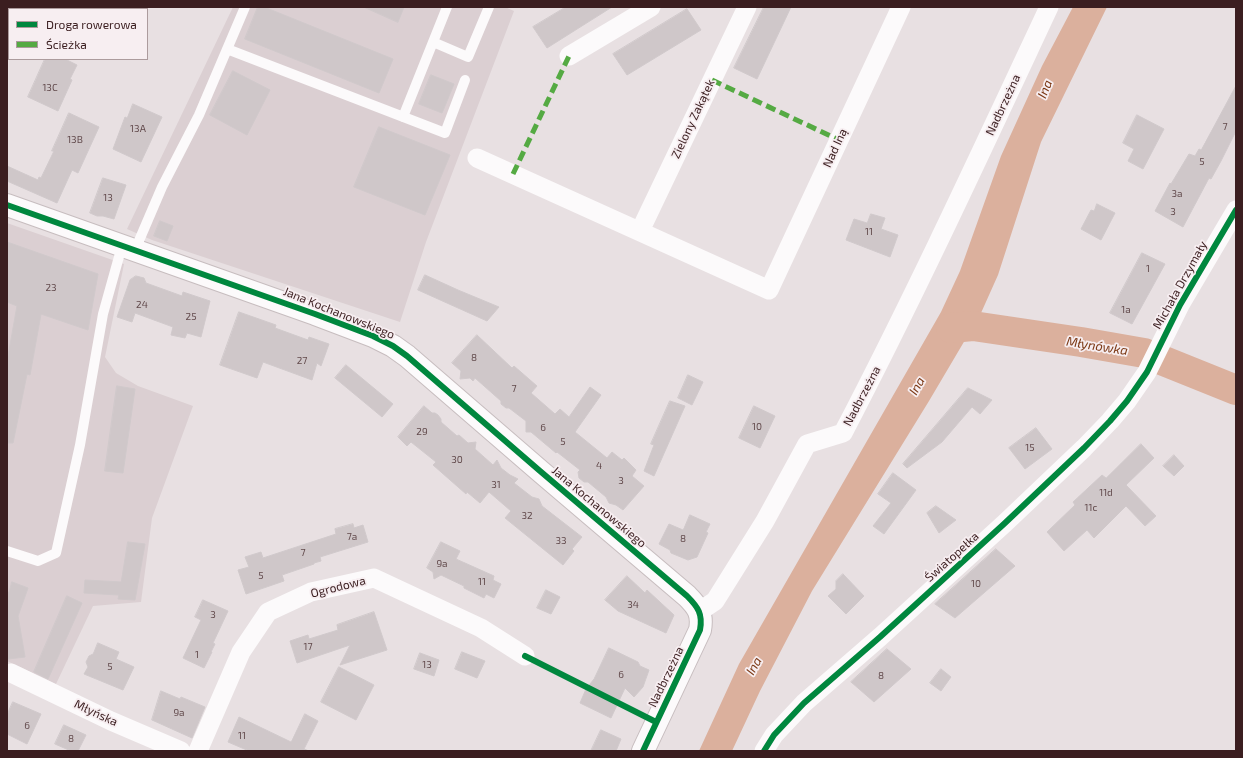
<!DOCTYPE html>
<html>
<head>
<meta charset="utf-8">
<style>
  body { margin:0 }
  #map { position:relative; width:1243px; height:758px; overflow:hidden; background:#e8e0e2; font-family:"Exo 2",sans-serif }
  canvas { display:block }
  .frame { position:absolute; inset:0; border:8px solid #3b1e20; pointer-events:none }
  .legend { position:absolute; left:8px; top:8px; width:140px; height:52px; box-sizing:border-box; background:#f7eef1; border:1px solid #ac9b9d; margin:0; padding:5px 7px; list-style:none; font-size:12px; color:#3b1e20 }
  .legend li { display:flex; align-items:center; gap:8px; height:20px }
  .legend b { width:20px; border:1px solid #ac9b9d }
</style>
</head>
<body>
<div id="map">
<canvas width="1243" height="758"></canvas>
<div class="frame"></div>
<ul class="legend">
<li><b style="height:5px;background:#00873e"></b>Droga rowerowa</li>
<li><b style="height:5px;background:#55aa43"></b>Ścieżka</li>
</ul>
</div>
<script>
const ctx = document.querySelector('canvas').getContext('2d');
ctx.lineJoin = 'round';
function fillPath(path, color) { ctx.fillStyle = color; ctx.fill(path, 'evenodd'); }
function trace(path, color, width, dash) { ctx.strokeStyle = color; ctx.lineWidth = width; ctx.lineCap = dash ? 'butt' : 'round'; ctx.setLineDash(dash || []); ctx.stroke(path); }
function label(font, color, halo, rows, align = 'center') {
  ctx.font = font + ' "Exo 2",sans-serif'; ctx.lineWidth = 3.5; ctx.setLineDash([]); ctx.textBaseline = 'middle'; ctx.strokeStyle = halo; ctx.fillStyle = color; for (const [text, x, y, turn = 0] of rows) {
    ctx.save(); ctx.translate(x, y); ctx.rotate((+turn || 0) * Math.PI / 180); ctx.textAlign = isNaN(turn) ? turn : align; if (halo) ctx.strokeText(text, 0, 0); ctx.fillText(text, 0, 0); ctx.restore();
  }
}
const built = new Path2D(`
  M233,7H505L514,11L426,242L400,322L152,240L127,229Z
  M7,223L124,264L105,357L116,373L138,386L193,406L152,518L141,602L93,606L56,684L7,661Z`);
const water = new Path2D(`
  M1073,7H1107L1041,142L998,275L981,313L929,401L812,591L760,691L732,751H699L739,664L941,312L960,271L1001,156L1042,66Z`);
const river = new Path2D(`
  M951,328L973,326L1081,342L1144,353L1236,390`);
const building = new Path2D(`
  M258,7H264L393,59L379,93L245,39Z
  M364,7H404L398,22Z
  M566,7H612L547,48L533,27Z
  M764,7H791L757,79L734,68Z
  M687,9L701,30L627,75L613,54Z
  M45,59H65L77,65L70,79L72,80L58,111L28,97Z
  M233,71L270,90L247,135L210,115Z
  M431,75L454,84L442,113L419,104Z
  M1236,86V131L1221,161L1211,179L1209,178L1183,227L1155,211L1170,183L1171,184L1189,154L1195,156L1199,149L1201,150Z
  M133,104L162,117L141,162L113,149L125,117L127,118Z
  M69,113L99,127L78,173L72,170L57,203L7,181V166L38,180L39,177L41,178L54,151H52Z
  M1137,115L1164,129L1143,169L1128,161L1134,149L1123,143Z
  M379,127L450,155L425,215L354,187Z
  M103,178L126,185L114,219L103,216H97L90,213Z
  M1097,204L1115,213L1101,240L1081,229L1091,210L1094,211Z
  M871,214L885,218L881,229L898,235L890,257L846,240L854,219L867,223Z
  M160,221L173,226L167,241L154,236Z
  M7,242L98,274L88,330L41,314L30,375L27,374L13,443H7V362L17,306L7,302Z
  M1142,253L1165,264L1132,324L1110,313Z
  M425,275L458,290L499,307L487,321L418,290Z
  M136,276L144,278L146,283L182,296L183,292L210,301L201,337L187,333L185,338L171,335L173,327L135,313L132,322L117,317L130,280Z
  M239,312L276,325L275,328L308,340L309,337L329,344L321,366L317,363L312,380L263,362L257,378L220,365Z
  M477,335L512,368L514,366L537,386L531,393L555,414L560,409L569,417L590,387L601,395L575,432L607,458L612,452L622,460L624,458L636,470L632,476L644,486L623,510L616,505L609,503L606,497L588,482H584L579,478L578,472L580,470L557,452L556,453L531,432H526V421L509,408H506L501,404V401L475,378L473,381L470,378L460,379L461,371L452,363Z
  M346,365L393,404L382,417L335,378Z
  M688,375L703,382L692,405L678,398Z
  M117,386L135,389L123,473L105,471Z
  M968,388L992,400L980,414L972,407L942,442L907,468L903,464Z
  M670,401L685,406L654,476L644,471L654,445L651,444Z
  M424,406L432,413H435L438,415L441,419V422L457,436L459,435L468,443L476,442L475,449L493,465L497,460L501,468L510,475L518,479L514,483L532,497L539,499L542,506L582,537L572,549L574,551L563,565L505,518L511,511L489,492L480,503L467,492L466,494L433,465L436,462L411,442L407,446L398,437Z
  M754,406L775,416L760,448L739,438Z
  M1036,428L1052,449L1025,469L1009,448Z
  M1141,444L1154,458L1126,485L1156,516L1145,526L1126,506L1094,538L1087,530L1064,551L1047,532L1075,505L1073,502L1102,475L1106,478Z
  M1174,455L1184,466L1174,476L1163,466Z
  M893,473L916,490L884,534L873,526L891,503L878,494Z
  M936,506L956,520L939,533L927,513Z
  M690,515L710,524L706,532L708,533L697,557L688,560L671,553L670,550L659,544L669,524L683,530Z
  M353,524L354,528L363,525L368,542L320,557L321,561L314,563V564L282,575L284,581L246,594L238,570L249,567L245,557L261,552L263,558L336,534L335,529Z
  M128,542L145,544L135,600L118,599L119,595L84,593L85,580L121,582Z
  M441,542L460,551L456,559L494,576L493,580L501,584L494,598L486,594L484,598L464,588V586L441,575L434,579L433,572L427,568Z
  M996,549L1015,566L955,618L935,604Z
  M843,574L864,596L846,614L828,596L836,589V581Z
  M627,576L645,593L647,590L674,615L666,633L618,611L605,600Z
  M12,582L28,588L18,616L25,657L8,659L7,651V592H9Z
  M546,590L560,597L551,614L537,608Z
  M67,596L82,603L48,679L34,672Z
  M203,600L228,611L213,643L215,644L211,652H212L204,668L183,658L201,620L195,617Z
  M374,612L387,650L340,665L350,645L297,663L290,641L308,635L309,639L338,630L337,625Z
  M98,643L119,652L116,659L134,667L123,690L84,674L88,667L86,662L89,656L93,654Z
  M609,648L638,662L640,666L649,670L643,687L634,697L625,688L611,718L580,703L586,689L594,679Z
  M887,649L911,669L874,702L851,682Z
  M462,652L485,661L477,678L455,669Z
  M420,653L439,660L434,676L414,669Z
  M339,667L374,685L356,720L321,702Z
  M941,669L951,677L941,691L930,683Z
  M161,691L180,699L181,697L205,707L192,738L152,720Z
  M13,702L41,714L27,744L7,734V715Z
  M305,714L318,721L304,749L309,751H249L228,742L239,717L291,742Z
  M64,725L86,735L78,751H71L55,744Z
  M601,730L621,739L616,751H591Z`);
const lane = new Path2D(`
  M433,42L468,57L489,7
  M227,49L445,133L465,80
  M403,117L447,7
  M135,250L162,187L199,115L245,7
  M7,551L38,561L56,553L80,445L103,314L122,246`);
const street = new Path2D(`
  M569,56L651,7
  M477,158L769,290L901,7
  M640,231L747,7
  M700,611L715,601L765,521L807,444L843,433C916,293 982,150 1049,7
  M11,673L111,721L181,751
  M198,751L241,652L268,612L311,592L374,578L481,628L525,656
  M764,751L774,735L804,703L880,637L1005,523L1084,448L1110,421L1127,401L1147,372L1180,305L1236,210`);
const secondary = new Path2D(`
  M7,205L315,314L373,336L393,346L407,356L540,471L687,596C698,607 703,614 700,630L643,751`);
const quiet = new Path2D(`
  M712,80L839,140
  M513,174L569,56`);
const cycleway = new Path2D(`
  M7,205L315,314L373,336L393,346L407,356L540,471L687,596C698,607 703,614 700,630L643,751
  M525,656L656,722
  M764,751L774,735L804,703L880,637L1005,523L1084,448L1110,421L1127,401L1147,372L1180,305L1236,210`);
const numberNames = [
  ["13C",50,88],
  ["7",1225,127],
  ["13A",138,129],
  ["13B",75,140],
  ["5",1202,162],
  ["3a",1177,194],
  ["13",108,198],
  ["3",1173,212],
  ["11",869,232],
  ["1",1148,269],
  ["23",51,288],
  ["24",142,305],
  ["1a",1126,310],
  ["25",191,317],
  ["8",474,358],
  ["27",302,361],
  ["7",514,389],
  ["10",757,427],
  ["6",543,428],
  ["29",422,432],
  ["5",563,442],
  ["15",1030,448],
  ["30",457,460],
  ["4",599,466],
  ["3",621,481],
  ["31",496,485],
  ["11d",1106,493],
  ["11c",1091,508],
  ["32",527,516],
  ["7a",352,537],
  ["8",683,539],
  ["33",561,541],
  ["7",303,553],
  ["9a",442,564],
  ["5",261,576],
  ["11",482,582],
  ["10",976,584],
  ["34",633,605],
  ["3",213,615],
  ["17",308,647],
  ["1",197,655],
  ["13",427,665],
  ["5",110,667],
  ["6",621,675],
  ["8",881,676],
  ["9a",179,713],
  ["6",27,726],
  ["11",242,736],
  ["8",71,739]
];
const streetNames = [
  ["Nadbrzeżna",1003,105,-65],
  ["Zielony Zakątek",693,119,-65],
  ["Nad Iną",835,148,-65],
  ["Michała Drzymały",1180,285,-61],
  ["Jana Kochanowskiego",339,313,22],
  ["Nadbrzeżna",862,396,-62],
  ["Jana Kochanowskiego",599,507,40],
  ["Światopełka",952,557,-42],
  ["Ogrodowa",338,587,-14],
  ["Nadbrzeżna",666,677,-64],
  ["Młyńska",96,713,25]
];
const waterNames = [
  ["Ina",1045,89,-68],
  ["Młynówka",1097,346,9],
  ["Ina",917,386,-60],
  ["Ina",754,666,-60]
];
fillPath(built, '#dbcfd2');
fillPath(water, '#dbb09d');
trace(river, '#dbb09d', 30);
fillPath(building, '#cfc7c9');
trace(building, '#d0c9cb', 1);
trace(secondary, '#c7bdbf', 24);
trace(lane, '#fcfafb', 10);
trace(street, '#fcfafb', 19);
trace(secondary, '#fcfafb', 22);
trace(quiet, '#55aa43', 5, [10, 5]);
trace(cycleway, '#00873e', 6);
label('10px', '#624a4c', null, numberNames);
label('12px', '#3b1e20', '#f7eef1', streetNames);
label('italic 13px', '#7b3814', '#f7eef1', waterNames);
</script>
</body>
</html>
